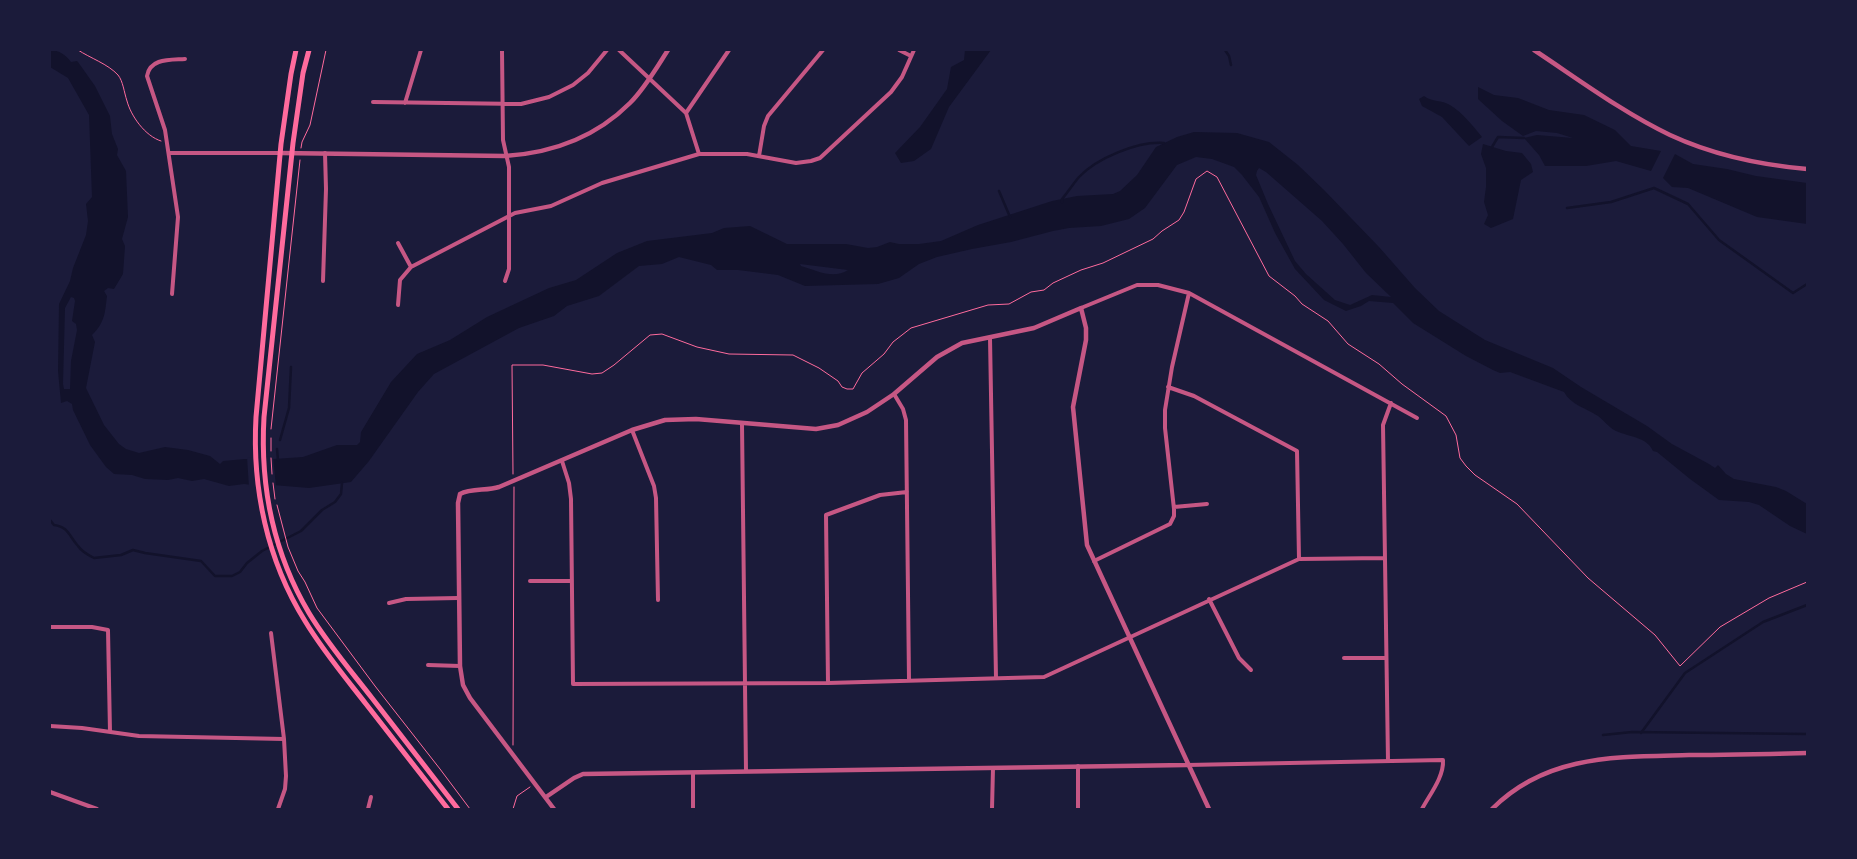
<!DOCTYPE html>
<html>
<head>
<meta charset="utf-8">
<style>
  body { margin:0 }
  #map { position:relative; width:1857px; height:859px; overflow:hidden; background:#1b1b3a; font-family:Raleway,sans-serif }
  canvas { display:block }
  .frame { position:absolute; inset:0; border:51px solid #1b1b3a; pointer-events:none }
</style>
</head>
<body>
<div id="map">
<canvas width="1857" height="859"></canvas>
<div class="frame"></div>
</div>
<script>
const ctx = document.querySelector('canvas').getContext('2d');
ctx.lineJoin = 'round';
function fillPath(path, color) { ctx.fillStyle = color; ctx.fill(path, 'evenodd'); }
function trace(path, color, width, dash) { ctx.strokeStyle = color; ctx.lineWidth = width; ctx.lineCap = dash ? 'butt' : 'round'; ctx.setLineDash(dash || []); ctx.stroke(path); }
const water = new Path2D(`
  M50,50C59,50 66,55 71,62L77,61L78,62L95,86L110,116L112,134L118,149L117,155L126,171L128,217L122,239L125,246L123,274L114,289L108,288L104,291L107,296C105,312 105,323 92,335L95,342L86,388L104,425L119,444L126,449L139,453L165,447L188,450L210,456L220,464L223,461L245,459L259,460L303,457L337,445H357L360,442L361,432L391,382L417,354L450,340L487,317L549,288L576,280L617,253L647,241L712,233L724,228L750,226L787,244H846L868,248L877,247L890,242L899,244H919L941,241L978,225L1052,201L1077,196L1113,194L1120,191L1137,175L1156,147L1177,137L1194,132L1237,133L1269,142L1298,165L1324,190L1379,247L1415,288L1439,311L1485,340L1553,368L1581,387L1647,426L1672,444L1709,464L1715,468L1718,465L1726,474L1734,479L1776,487L1786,491L1807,504V534L1790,526L1759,505L1749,502L1719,500L1690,479L1657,452L1653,451C1647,437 1629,437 1616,431C1608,427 1605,421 1598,416C1586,408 1571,405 1564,392L1510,372L1500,373L1493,370L1466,356L1413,323L1393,303L1369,301L1361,306L1346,311L1324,300L1295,269L1275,233L1259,197L1242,175L1234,167L1212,159L1196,157L1177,165L1145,208L1129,219L1101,226L1069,228L1053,231L1011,242L972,249L937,257L919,264L899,278L878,284L805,286L778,275L738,270H717L711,265L679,257L662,264L639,266L599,296L567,306L554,316L519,328L434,374L418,392L369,461L351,482L309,488L261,484L252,485L244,484L229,486L204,479L192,481L178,478L168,480L145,479L132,475L114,474L106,467L90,445L73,410L72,404L67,401L61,403L58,371L59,304L70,281L73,268L86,235L88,221L86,204L92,197L89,115L68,78L50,67ZM1259,168L1266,172L1322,221L1343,244L1366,273L1391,297L1372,295L1350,305L1335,300L1306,274L1295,261L1268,204L1256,175L1257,171ZM800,264L848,270C833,280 816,270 801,266ZM71,297L74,298L75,301L72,321L76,324L77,330L71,361L70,389H64L63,384L65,308Z
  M965,50H991L949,107L931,149L914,161L901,163L895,153L920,127L947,89L951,67L964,60Z
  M1478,87L1494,95L1518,98L1549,110L1584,115L1615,130L1631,146L1661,151L1651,171L1616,161L1586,166H1545L1539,155L1524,138L1537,135L1573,138L1557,133L1536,131L1523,136L1502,121L1478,99Z
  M1424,96C1432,102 1442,100 1450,105C1463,113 1473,126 1482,137L1469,146L1442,117L1422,106L1419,99Z
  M1483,144L1506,151L1522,153L1531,164L1533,172L1521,180L1513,219L1491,228L1484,224L1488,215L1484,202L1486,187V168L1481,154Z
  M1675,154L1693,164L1727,169L1756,176L1807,183V224L1757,217L1688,188L1672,187L1663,178Z`);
const pier = new Path2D(`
  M273,456L276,487H249L247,457L259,458Z`);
const stream = new Path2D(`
  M1225,50L1229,56L1231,65
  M1492,147L1498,137L1524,138
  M999,191L1010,217
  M1062,202V199C1068,192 1073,184 1079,177C1097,158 1138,141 1164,143
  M1567,208L1611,202L1654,188L1688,204L1719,240L1793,293L1807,284
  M280,440L289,408L291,367
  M277,449L278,460
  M50,520L54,525C69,527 69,536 78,546C82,552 88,555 94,558L121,555L133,550L145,553L201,561L215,576H232L240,572L247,563L262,551L301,531L322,510L335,502L341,494L342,483
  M1641,733L1685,673L1763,622L1807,605
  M1603,735L1632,732L1807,734`);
const path = new Path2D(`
  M78,50C90,58 108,64 118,75C123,81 124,92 127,101C131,116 145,136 161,141
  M301,148L302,142L310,125L326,50
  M271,429L300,160
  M271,438V451
  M271,458L272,474
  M513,474L512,365H543L592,374L602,373L614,365L650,335L662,334L697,347L729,354L793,355L819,368L838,381L842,387L847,389H853L862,373L884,354L893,342L911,328L988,305L1009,304L1031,292L1044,290L1053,283L1081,270L1103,263L1153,239L1162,231L1179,220L1184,212L1196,179L1207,171L1217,177L1269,276L1295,296L1302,304L1328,321L1348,344L1379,364L1402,384L1446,416L1456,435L1460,458L1466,466L1475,475L1517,504L1588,578L1655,635L1680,666L1720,627L1769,598L1807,582
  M273,483L275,499
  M277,505L288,547L298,571L305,582L317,608L375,686L440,769L470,809
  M513,745L514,487
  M513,809L517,796L530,787`);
const minor = new Path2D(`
  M502,50L503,140L509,167V269L505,281
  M619,50L686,113L699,154
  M899,50L911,56
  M373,102L521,104L549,97L573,85L588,73L607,50
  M405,103L421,50
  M686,113L729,50
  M169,153H281
  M759,156L764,126L768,116L823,50
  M398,243L411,267
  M323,281L326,189L325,153
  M172,294L178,217L165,130L147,76C150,58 170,60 185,59
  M398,305L400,280L411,267L515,213L551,206L602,183L699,154H747L796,163L811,161L820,158L891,92L902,77L914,50
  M1081,308L1137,285H1158L1189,293L1417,418
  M990,338L996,678
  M1168,387L1194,396L1297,451L1299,559
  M894,394L903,409L906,420L909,680
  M742,424L746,771
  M632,430L654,486L656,498L658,600
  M562,461L569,483L571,499L573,684L828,683L1044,677L1299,559L1384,558
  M1174,507L1207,504
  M1094,561L1170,524L1174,516V509L1165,428V410L1172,367L1189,293
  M530,581H572
  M1209,599L1239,658L1251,670
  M389,603L406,599L458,598
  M50,627H92L108,630L110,732
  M271,633L284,739L286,776L285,789L278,809
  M1344,658H1386
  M428,665L460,666
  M828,683L826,515L880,495L907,492
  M50,726L82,728L139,736L284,739
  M1388,761L1383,425L1391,403
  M1187,765L1443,760C1444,777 1430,794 1422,809
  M1078,766V809
  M693,773V809
  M50,792L97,809
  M368,809L371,797
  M992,809L993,768`);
const tertiary = new Path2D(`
  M1534,50C1578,79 1622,112 1670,135C1713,155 1761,165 1807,169
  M281,153L505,156C552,153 596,137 630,103C645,88 657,67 668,50
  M546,797L574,778L583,774L1187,765
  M554,809L470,698L463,685L460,666L458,503L460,494C471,488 487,491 499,487L632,430L665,420L696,419L816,429L838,425L867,412L894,394L937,357L962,343L1034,328L1081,308L1086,328V340L1073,407L1087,545L1209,809
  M1492,809C1547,754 1617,757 1689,755C1728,755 1768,754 1807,753`);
const secondary = new Path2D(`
  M296,50L291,74L281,144L256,417C252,488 267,560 305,621C323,651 345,677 366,704C393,739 421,774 448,809
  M309,50L303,73L293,143L264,417C260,486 274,554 309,613C327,643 351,671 372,698C401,735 429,772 458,809`);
fillPath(water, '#12122b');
fillPath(pier, '#1b1b3a');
trace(stream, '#12122b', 2.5);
trace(path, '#ff6b9d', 1);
trace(minor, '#c65784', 4);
trace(tertiary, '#c65784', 4.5);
trace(secondary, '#ff6b9d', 5);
</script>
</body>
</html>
